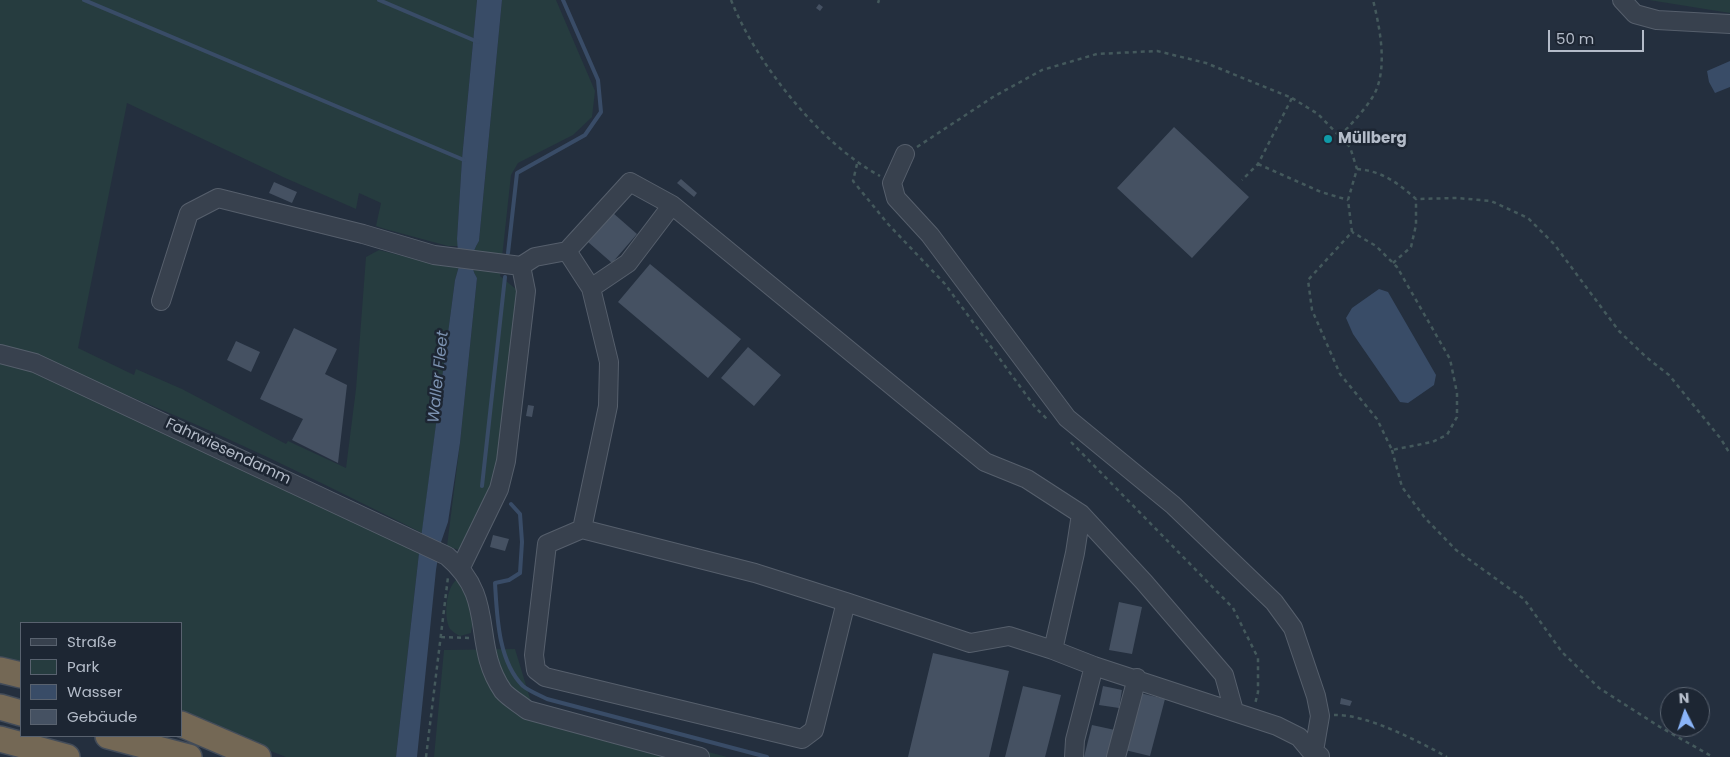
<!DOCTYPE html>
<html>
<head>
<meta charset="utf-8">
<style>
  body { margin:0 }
  #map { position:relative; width:1730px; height:757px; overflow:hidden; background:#242f3e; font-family:Poppins,sans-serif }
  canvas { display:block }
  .legend { position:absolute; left:20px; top:622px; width:162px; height:115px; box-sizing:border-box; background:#1d2633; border:1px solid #59626f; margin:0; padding:6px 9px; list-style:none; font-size:15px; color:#b4bcc9 }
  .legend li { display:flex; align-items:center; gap:10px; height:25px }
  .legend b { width:25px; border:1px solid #59626f }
  .north { position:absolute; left:1660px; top:687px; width:50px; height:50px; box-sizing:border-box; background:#1d2633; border:1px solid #59626f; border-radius:50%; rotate:356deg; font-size:14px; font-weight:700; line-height:20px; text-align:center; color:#b4bcc9 }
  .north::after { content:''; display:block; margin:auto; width:18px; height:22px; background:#8ab4f8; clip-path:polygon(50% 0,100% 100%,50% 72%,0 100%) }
  .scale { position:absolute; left:1548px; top:30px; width:96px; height:22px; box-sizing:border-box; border:2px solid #b4bcc9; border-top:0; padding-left:6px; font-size:15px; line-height:18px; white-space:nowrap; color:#b4bcc9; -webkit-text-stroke:4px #1d2633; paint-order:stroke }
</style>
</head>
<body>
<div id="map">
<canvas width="1730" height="757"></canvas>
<ul class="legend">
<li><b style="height:6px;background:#38414e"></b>Straße</li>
<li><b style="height:14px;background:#263c3f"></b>Park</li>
<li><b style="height:14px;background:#394c67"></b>Wasser</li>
<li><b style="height:14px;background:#455162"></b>Gebäude</li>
</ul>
<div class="north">N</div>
<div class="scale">50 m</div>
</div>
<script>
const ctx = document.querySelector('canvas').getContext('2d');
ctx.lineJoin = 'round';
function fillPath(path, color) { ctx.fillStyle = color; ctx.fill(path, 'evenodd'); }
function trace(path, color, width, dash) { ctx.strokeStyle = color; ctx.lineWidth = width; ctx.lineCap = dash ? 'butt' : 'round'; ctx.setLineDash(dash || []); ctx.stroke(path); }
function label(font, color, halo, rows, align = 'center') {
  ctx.font = font + ' Poppins,sans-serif'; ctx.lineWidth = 5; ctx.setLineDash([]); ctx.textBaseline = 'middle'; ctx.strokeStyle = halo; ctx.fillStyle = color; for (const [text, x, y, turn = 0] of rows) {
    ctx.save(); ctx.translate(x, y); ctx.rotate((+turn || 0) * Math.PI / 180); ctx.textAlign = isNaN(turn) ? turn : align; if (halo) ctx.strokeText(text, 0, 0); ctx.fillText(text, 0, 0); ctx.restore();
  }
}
const green = new Path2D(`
  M0,0H477L462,159L457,239L459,246H448L385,229L376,226L381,203L359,193L356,209L283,177L127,103L78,348L134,375L136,369L182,389L286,444L288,441L346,468L356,389L366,257L379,250L442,266H459L455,280L422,533C285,464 146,396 0,349Z
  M502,0H556L595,91L592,117L573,135L518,163L511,175L500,276L517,290L516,339L498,465L487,498L459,550L447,546L460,443L477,278C469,265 471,254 479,241Z
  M1649,0H1730V13Z
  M0,360L21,363L419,553L396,757H286L181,716V623H21V667L0,662Z
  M459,578L466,583L473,619L471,633L460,636C456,634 453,632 450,629C443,617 446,584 459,578Z
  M515,649L532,705L727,757H434L444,650Z`);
const water = new Path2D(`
  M477,0H502L479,241C471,254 469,265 477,278L460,443L448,522L440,545L436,570L417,757H396L419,553L455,280L459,266L457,239L462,159Z
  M1730,61V87L1715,93L1709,82L1707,71Z
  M1379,289L1388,292L1436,375L1434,385L1408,403L1400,402L1353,334L1346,318L1352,308Z`);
const stream = new Path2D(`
  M84,0L464,160
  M379,0L478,42
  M508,253L517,173L585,135L601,112L598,80L563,0
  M482,486L505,277
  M511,504L520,514L522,542L520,573L509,580L495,583C497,616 498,661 523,686C529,691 539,695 547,699L767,757`);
const building = new Path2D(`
  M819,4L823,7L820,11L816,8Z
  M1174,127L1249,197L1192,258L1117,188Z
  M681,179L697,193L694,197L677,183Z
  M274,182L297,192L292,203L269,193Z
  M613,213L637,234L612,263L588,242Z
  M650,264L741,339L708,378L618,302Z
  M294,328L337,349L325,374L347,385L338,463L292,440L303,419L260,399Z
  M236,341L260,352L251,372L227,360Z
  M748,347L781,375L754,406L721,378Z
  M528,405L534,406L532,417L526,416Z
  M493,535L509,539L505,551L490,547Z
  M1119,602L1142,607L1132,654L1109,650Z
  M933,653L1009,671L989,757H908Z
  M1023,686L1061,695L1045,757H1005Z
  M1103,686L1122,690L1119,708L1099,705Z
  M1140,693L1165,699L1150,756L1125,750Z
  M1341,698L1352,701L1350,706L1340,704Z
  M1092,725L1115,730L1109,757H1084Z`);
const path = new Path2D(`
  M731,0C756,63 820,144 880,176
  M878,3L879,0
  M1292,98L1318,114L1350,147L1357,169L1348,200L1352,232L1308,280L1312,310L1340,374L1377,419L1392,450L1432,442L1447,435L1457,417V393L1450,359L1397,267L1376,246L1352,232
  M1340,136C1351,124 1363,112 1372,98C1389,72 1380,28 1373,0
  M917,147L993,97L1042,70L1097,54L1157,51L1206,63L1292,98L1258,164L1242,180
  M857,164L853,181L888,224L945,284L1035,407L1049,421
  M1258,164L1321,192L1348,200
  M1357,169C1382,171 1398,183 1416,199L1457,198L1491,201L1528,218L1554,244L1619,331L1646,357L1669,375L1721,439L1730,454
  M1393,263L1411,247L1416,225V199
  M1071,442L1233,608L1258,658V692L1255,704
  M1392,450L1402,487L1425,518L1456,550L1524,599L1562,652L1599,688L1660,727L1713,757
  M441,637L469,638
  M1334,715C1367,714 1418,741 1447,757
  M426,757L448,577`);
const minor = new Path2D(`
  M1622,0L1635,14L1657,20L1730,24
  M905,154L892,183L896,198L930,235L1067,418L1173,505L1274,602L1293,628L1316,696L1320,716L1313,757
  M567,251L591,288L609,362L608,406L582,529L547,544L534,655L536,670L545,677L802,739L814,730L846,602L970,643L1009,636L1053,650
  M521,266L535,257L567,251L630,182L672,205L985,462L1027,479L1081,514L1144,582L1224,675L1234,711
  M591,288L628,263L672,205
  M161,301L189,213L218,198L363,234L434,255L521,266L526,291L506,461L499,489L461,567
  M0,354L35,363L447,556C498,599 470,643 503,691C509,698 520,704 527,710L700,757
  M1081,514L1075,553L1053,650L1094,666L1277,726L1299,737L1314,755L1320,756
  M582,529L755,573L846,602
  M1074,757L1075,740L1094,666
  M1116,757L1137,678`);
const highway = new Path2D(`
  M0,670L21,675
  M0,707L21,713
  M181,724L258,757
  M108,736L189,757
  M0,739L67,757`);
const markers = [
  [1328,139,5,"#0f9aa8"]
];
const poiNames = [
  ["Müllberg",1338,139]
];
const streetNames = [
  ["Fahrwiesendamm",228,452,25]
];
const waterNames = [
  ["Waller Fleet",439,377,-84]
];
fillPath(green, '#263c3f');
fillPath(water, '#394c67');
trace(stream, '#394c67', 4);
fillPath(building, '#455162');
trace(minor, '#565f6c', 20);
trace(highway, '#434c59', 28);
trace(path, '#44595c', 2.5, [4, 4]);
trace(minor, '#38414e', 18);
trace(highway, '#746855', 25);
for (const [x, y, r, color] of markers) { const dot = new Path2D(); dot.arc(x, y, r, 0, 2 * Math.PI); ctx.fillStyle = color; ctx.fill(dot); trace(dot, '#1d2633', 2); }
label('bold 15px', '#b4bcc9', '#1d2633', poiNames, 'left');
label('15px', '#b4bcc9', '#1d2633', streetNames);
label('italic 16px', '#7c92b1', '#1d2633', waterNames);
</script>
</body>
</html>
